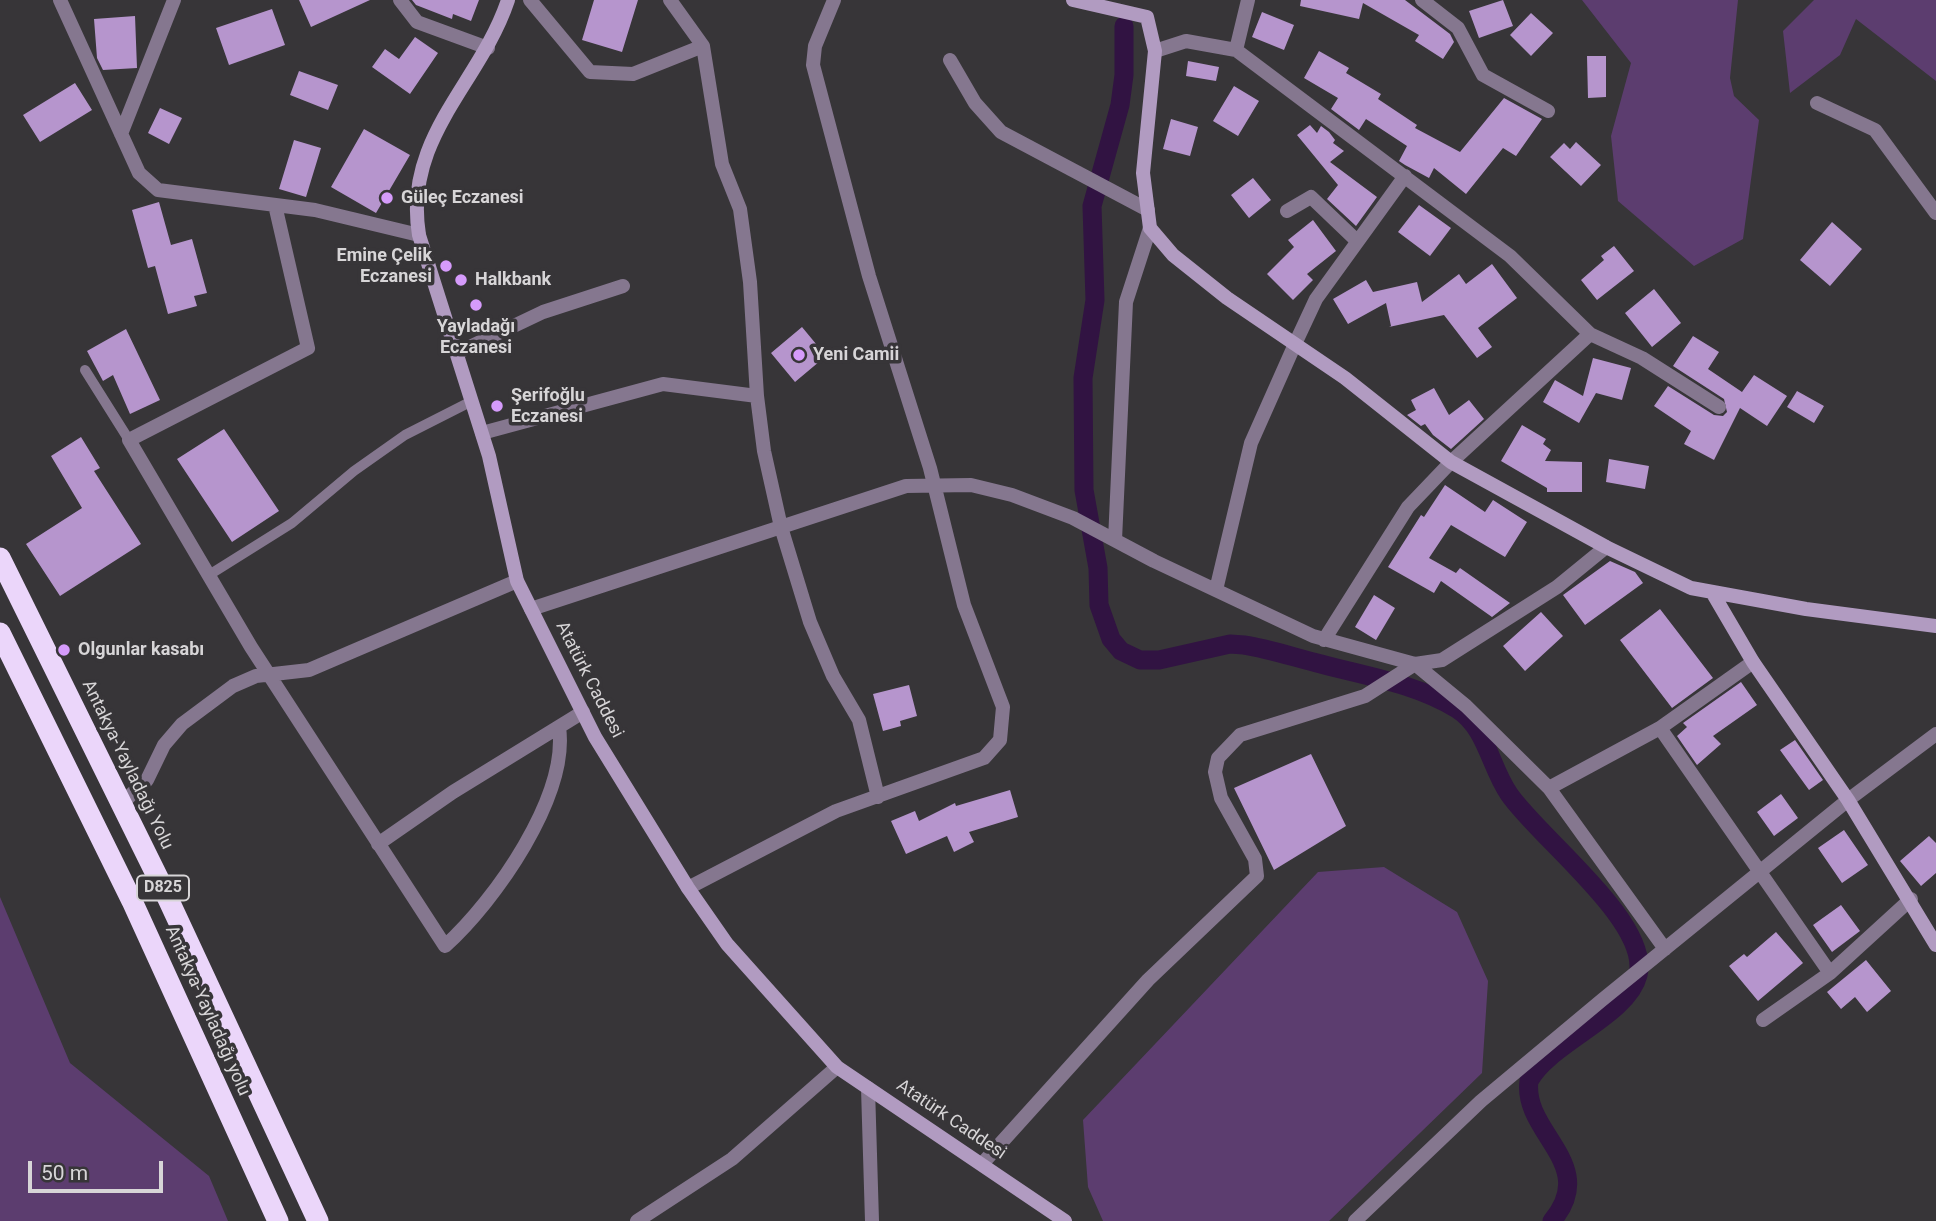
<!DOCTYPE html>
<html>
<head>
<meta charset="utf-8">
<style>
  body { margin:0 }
  #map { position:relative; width:1936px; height:1221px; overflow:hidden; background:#373538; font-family:Roboto,sans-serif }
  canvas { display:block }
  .scale { position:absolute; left:28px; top:1161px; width:135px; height:32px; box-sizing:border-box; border:4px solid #d7d5d7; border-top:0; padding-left:9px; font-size:21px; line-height:24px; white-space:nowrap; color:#d7d5d7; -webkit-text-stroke:5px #373538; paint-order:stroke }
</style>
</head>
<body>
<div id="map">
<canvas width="1936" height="1221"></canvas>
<div class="scale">50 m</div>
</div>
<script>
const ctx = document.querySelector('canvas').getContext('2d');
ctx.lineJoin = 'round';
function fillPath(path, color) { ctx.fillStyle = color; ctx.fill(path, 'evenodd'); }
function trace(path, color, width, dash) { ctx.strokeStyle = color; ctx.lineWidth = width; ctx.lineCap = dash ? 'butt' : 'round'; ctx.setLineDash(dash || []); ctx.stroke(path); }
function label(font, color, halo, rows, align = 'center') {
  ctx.font = font + ' Roboto,sans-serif'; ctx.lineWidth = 7; ctx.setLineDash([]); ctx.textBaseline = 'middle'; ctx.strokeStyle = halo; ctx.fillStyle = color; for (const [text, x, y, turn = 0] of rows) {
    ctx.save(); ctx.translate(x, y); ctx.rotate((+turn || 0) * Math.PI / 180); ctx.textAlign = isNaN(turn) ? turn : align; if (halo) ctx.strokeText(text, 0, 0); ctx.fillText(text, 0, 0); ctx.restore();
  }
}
const green = new Path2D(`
  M1582,0H1738L1730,78L1734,96L1759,120L1743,239L1694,266L1618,201L1611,136L1631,63Z
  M1814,0H1936V81L1856,19L1840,55L1790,93L1783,31Z
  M1384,867L1457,912L1488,981L1482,1073L1329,1221H1103L1088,1187L1083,1120L1318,872Z
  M0,897L70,1063L209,1176L228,1221H0Z`);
const canal = new Path2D(`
  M1124,26V75L1120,105L1092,206L1095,300L1083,378L1084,490L1098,568L1099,605L1111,639L1121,651L1140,660H1159L1230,644L1244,645C1270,649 1296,658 1321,664C1366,676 1417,684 1457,709C1487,728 1490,767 1509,794C1538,837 1651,922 1638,975C1628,1016 1549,1043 1529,1081C1522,1133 1600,1164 1552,1221`);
const building = new Path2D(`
  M299,0H370L311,27Z
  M412,0H479L471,21L453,14L452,19L416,5Z
  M594,0H638L622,52L582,40Z
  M1301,0H1405L1450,34L1454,42L1443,59L1415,41L1419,35L1363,3L1359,19L1300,6Z
  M1503,0L1513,26L1479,38L1469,11Z
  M272,9L285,45L229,65L216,28Z
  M1262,12L1294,25L1284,50L1252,37Z
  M1531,13L1553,33L1531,56L1510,35Z
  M135,16L137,68L103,70L97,58L94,19Z
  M415,37L438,53L410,94L372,67L385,49L399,59Z
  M1319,51L1349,68L1346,73L1381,94L1378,99L1417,125L1415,128L1460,152L1504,98L1542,119L1516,156L1503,148L1466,194L1434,168L1429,178L1405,165L1399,161L1407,146L1366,119L1359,130L1331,109L1338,98L1304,78Z
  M1587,56H1606V97L1588,98Z
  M1188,61L1219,67L1216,81L1186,76Z
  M299,71L338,85L328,110L290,95Z
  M75,83L92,110L40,142L23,115Z
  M1234,86L1259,101L1238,136L1213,121Z
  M160,108L182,118L169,144L148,133Z
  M1171,119L1198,127L1190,156L1163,149Z
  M1310,125L1317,133L1321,126L1329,132L1335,140L1333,143L1344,151L1330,162L1377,197L1356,226L1327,199L1338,185L1297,135Z
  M364,129L410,155L376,213L331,187Z
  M294,140L321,148L306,197L279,189Z
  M1576,142L1601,165L1581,186L1550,157L1564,143L1570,149Z
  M1253,178L1271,200L1249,218L1231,195Z
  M159,202L171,245L192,239L207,293L194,296L197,306L168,314L155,266L148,268L132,210Z
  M1419,205L1451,228L1430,256L1398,232Z
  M1313,220L1336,251L1307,274L1313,280L1293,300L1267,274L1294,247L1288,240Z
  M1832,222L1862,249L1830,286L1800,260Z
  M1614,246L1634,271L1597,300L1581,280L1604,260L1601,256Z
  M1492,264L1517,298L1478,328L1492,347L1477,358L1444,315L1389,327L1391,326L1386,303L1348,324L1333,299L1366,280L1373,292L1417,282L1422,302L1459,274L1466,284Z
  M1654,289L1681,323L1652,347L1625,313Z
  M802,327L826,356L795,382L771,353Z
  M126,329L160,400L130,414L113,375L103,381L87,351Z
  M1693,336L1719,352L1708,369L1742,392L1754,375L1787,396L1767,426L1740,408L1714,460L1684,444L1691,431L1654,406L1668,386L1714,415L1723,416L1727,412L1724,399L1673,366Z
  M1593,358L1631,368L1622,400L1596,393L1579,423L1543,402L1555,380L1583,396Z
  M1434,388L1449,415L1469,400L1484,419L1451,449L1433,435L1425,424L1421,426L1407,415L1416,410L1411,400Z
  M1797,391L1824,406L1814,423L1787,407Z
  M1522,425L1546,439L1543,444L1551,450L1545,461L1582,462V492H1547V488L1501,461Z
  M224,429L279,511L232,542L177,459Z
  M81,437L100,468L94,471L141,544L60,596L26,544L82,508L51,456Z
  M1609,459L1649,466L1645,489L1606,482Z
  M1445,485L1485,512L1493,500L1527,522L1505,557L1451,525L1429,558L1456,573L1460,568L1510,603L1492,617L1441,581L1434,593L1388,567L1421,515L1424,517Z
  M1610,561L1635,572L1643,583L1585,625L1563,595Z
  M1374,595L1395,608L1376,640L1355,627Z
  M1660,609L1713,678L1672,708L1620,640Z
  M1541,612L1563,636L1525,671L1503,646Z
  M1741,682L1757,705L1713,736L1721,744L1697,765L1677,736L1687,727L1683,723Z
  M909,685L917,716L900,721L901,726L883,731L873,694Z
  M1795,740L1823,780L1809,790L1780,750Z
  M1311,754L1346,826L1274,870L1234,788Z
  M1010,790L1018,817L969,832L974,842L954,852L947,836L906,854L891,821L915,811L919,821L955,803L956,806Z
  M1781,794L1798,818L1774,836L1757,812Z
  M1844,830L1868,865L1842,883L1818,848Z
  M1929,836L1936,843V873L1921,886L1900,861Z
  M1841,905L1860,931L1832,952L1813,925Z
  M1776,932L1803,963L1758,1001L1729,966L1744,954L1747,957Z
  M1866,960L1891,991L1867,1012L1855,997L1841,1009L1827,992Z`);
const lane = new Path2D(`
  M85,370L129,440
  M209,575L292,523L354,471L405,435L472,401`);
const street = new Path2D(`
  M60,0L139,173L158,190L315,210L419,235
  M400,0L417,22L488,48
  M530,0L590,72L633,74L703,46
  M670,0L703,46L722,164L740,209L750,282L757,396L764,451L781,527L810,622L833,676L859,720L878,797
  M1422,0L1458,28L1483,75L1548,111
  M1236,50L1248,0
  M1155,51L1186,41L1236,50L1510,256L1590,334L1451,462L1408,507L1324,640
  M950,60L975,103L1001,132L1148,210
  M1817,103L1875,130L1936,213
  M121,134L174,0
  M275,205L308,348L129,440L251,647L445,946C495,901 569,796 559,727
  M1287,211L1311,197L1357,241
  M1590,334L1642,358L1719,407
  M457,353L543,312L623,286
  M482,433L663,384L757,396
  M1115,540L1126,302L1150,228
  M1216,590L1251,443L1295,344L1316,299L1405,176
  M531,609L906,486L971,485L1012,495L1073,518L1154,561L1313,636L1415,664L1466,706L1549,788L1660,728L1753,662
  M1660,728L1830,973
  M1549,788L1665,949
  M121,804L147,780L164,745L182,724L233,686L256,676L309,670L517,581
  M378,844L453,792L583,712
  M688,888L836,811L984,758L1000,740L1003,707L964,605L930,468L869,276L813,65L815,46L834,0
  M1763,1020L1830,973L1911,899
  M868,1088L872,1221
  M982,1164L1148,980L1257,876L1255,859L1221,798L1215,772L1218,758L1240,735L1365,696L1415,664L1442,660L1557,587L1606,547
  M637,1221L732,1159L837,1067
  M1355,1221L1481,1101L1602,1000L1848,800L1936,734`);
const secondary = new Path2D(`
  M508,0C480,84 403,137 419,235L489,456L517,581L595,737L688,888L727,944L837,1067L1065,1221
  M1073,0L1147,17L1155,51L1143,173L1150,228L1173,255L1227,298L1345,378L1451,462L1606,547L1691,588L1806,609L1936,626
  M1712,592L1753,662L1848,800L1936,945`);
const highway = new Path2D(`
  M0,558L163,888L318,1221
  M0,633L132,901L278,1221`);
const markers = [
  [387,198,7,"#d59bfb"],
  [446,266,7,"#d59bfb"],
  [461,280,7,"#d59bfb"],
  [476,305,7,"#d59bfb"],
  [799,355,7,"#d59bfb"],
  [497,406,7,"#d59bfb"],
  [64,650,7,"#d59bfb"]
];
const shields = [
  [163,888,52]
];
const shieldNames = [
  ["D825",163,888]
];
const poiNames = [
  ["Güleç Eczanesi",401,198],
  ["Emine Çelik",432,256,"right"],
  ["Eczanesi",432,277,"right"],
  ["Halkbank",475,280],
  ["Yayladağı",476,327,"center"],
  ["Eczanesi",476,348,"center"],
  ["Yeni Camii",813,355],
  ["Şerifoğlu",511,396],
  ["Eczanesi",511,417],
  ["Olgunlar kasabı",78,650]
];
const streetNames = [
  ["Atatürk Caddesi",589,680,63],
  ["Antakya-Yayladağı Yolu",127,765,64],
  ["Antakya-Yayladağı yolu",207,1011,66],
  ["Atatürk Caddesi",951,1120,34]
];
fillPath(green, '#5c3d6f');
trace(canal, '#311342', 19);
fillPath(building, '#b695cd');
trace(lane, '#85778f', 10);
trace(street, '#85778f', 14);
trace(secondary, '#b19bc1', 14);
trace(highway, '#ebd6fa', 21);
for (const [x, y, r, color] of markers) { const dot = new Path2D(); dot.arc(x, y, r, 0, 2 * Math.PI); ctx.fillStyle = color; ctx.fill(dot); trace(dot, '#373538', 2.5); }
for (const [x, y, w] of shields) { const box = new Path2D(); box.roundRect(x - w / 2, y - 12.5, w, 25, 5); ctx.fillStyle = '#373538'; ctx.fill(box); trace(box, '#d7d5d7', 2); }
label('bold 16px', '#d7d5d7', null, shieldNames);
label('bold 18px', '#d7d5d7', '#373538', poiNames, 'left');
label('18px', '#d7d5d7', '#373538', streetNames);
</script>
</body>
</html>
